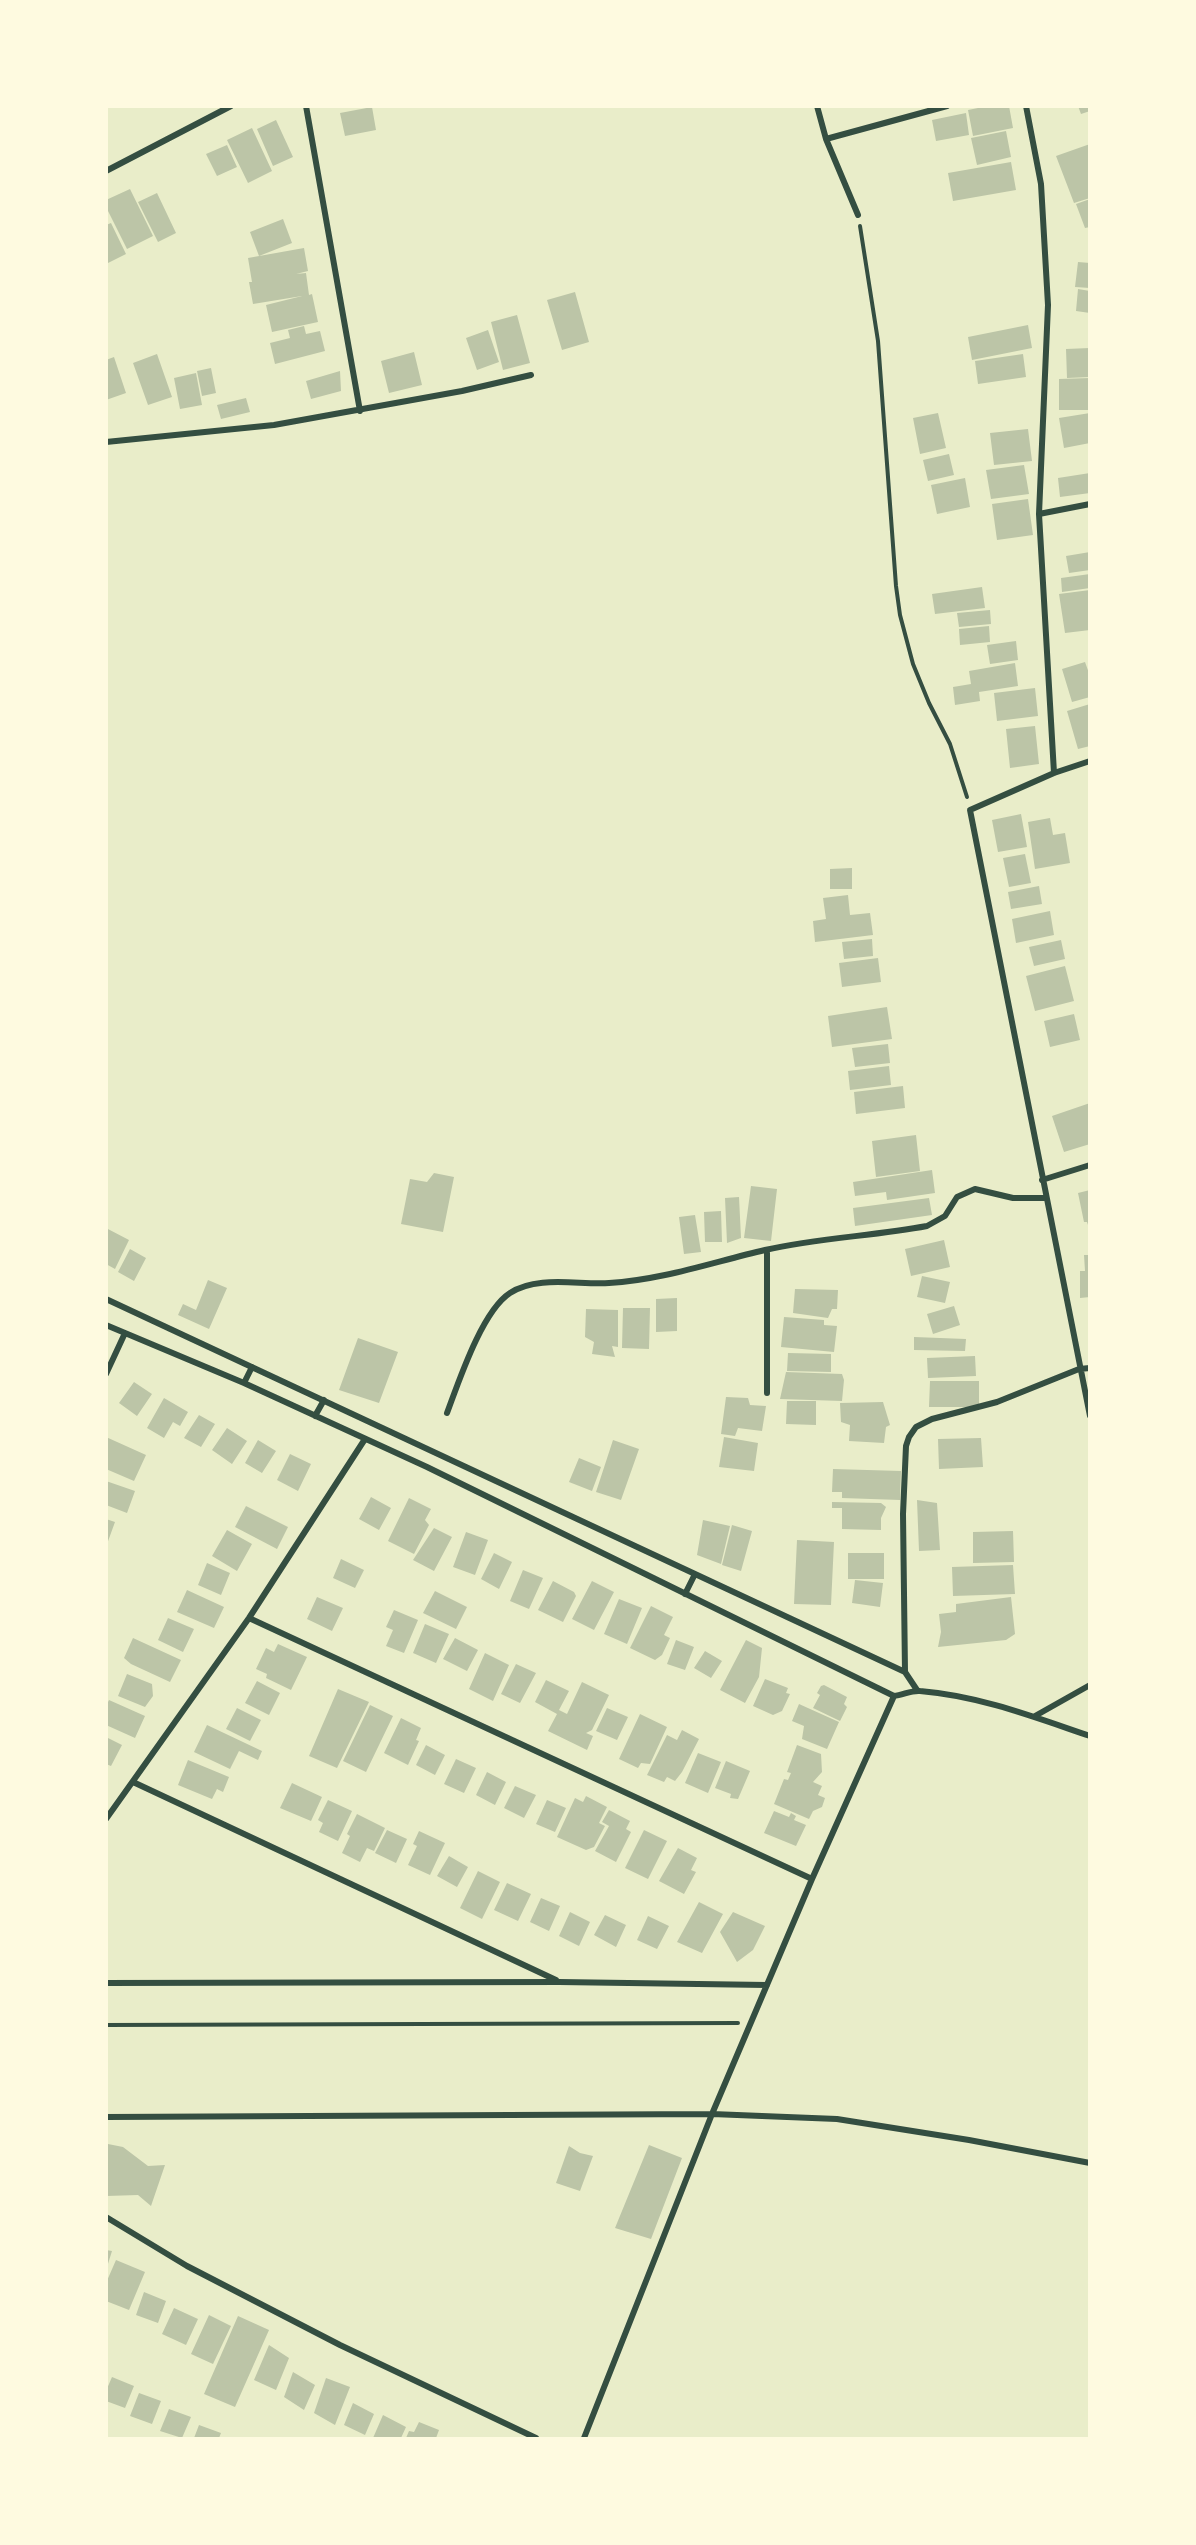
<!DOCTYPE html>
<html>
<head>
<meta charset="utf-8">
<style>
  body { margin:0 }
  #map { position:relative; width:1196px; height:2545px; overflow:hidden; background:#e9edc9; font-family:"Work Sans",sans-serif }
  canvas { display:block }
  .frame { position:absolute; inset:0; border:108px solid #fefae0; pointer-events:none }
</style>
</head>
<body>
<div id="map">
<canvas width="1196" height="2545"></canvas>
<div class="frame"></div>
</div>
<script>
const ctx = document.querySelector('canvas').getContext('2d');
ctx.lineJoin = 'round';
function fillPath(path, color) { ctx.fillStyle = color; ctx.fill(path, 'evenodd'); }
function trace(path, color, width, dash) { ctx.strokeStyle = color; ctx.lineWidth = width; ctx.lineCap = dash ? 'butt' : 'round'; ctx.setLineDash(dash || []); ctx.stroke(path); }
const building = new Path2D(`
  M988,106H1009L1013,128L973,136L968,110Z
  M1078,106H1090V111L1081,114Z
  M372,107L376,130L345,136L340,113Z
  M966,113L969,135L936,141L932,120Z
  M276,120L293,157L273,166L257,129Z
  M252,128L272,171L248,183L227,140Z
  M1006,131L1011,157L977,165L971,138Z
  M1090,144V198L1074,203L1056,156Z
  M227,145L237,167L217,176L206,154Z
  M1011,162L1016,190L953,201L948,173Z
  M130,189L153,236L127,249L106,207V200Z
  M157,193L176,233L158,242L138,202Z
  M1090,199V227L1085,228L1076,204Z
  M283,219L292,243L259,256L250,232Z
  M111,223L126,254L106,264V225Z
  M304,248L308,271L296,274L306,273L309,295L312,294L318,322L272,332L266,305L302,296L253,304L249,282H252L248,258Z
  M1078,262L1090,263V288L1075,287Z
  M1078,289L1090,291V313L1076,311Z
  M575,292L589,342L562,350L547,300Z
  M517,315L530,363L503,370L491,322Z
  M1028,325L1032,348L972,360L968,337Z
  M304,326L306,334L320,331L325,351L275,364L270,343L290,338L288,330Z
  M488,330L499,362L477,370L466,338Z
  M1090,348V377L1067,378L1066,349Z
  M414,352L422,385L389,393L381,361Z
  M157,354L172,397L148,405L133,363Z
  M1023,354L1026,377L978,384L975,361Z
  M114,357L126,393L106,400V360Z
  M211,368L216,393L202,396L197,371Z
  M340,371L341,391L311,399L306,381Z
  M196,373L202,405L180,409L174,378Z
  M1090,378V410H1059V379Z
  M246,398L250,412L221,419L217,405Z
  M938,413L946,448L920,454L913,418Z
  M1090,413V443L1064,448L1059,418Z
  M1028,429L1032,461L994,465L990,433Z
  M949,454L954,475L928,481L923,460Z
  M1024,465L1029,494L991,499L986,470Z
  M1090,473V493L1060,497L1058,478Z
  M965,478L970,507L937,514L931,485Z
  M1028,499L1033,535L997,540L992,504Z
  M1090,552V570L1069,573L1066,556Z
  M1090,574V588L1062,592L1061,578Z
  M982,587L985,608L935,614L932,594Z
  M1090,590V630L1065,633L1059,594Z
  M990,610L991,624L959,627L957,613Z
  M989,626L990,642L960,645L959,629Z
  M1016,641L1018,660L990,664L987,645Z
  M1085,662L1090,676V697L1072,702L1062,669Z
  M1015,663L1018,686L979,692L980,701L955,705L953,687L971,684L969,671Z
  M1035,688L1038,716L997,721L994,693Z
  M1090,704V746L1078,749L1067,711Z
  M1035,726L1039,764L1010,768L1006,729Z
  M1021,814L1027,847L998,852L992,820Z
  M1050,818L1053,835L1065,833L1070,863L1035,869L1028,822Z
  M1025,854L1031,883L1009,887L1003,858Z
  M852,868V889H830V869Z
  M1039,886L1042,904L1011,909L1008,892Z
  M848,895L850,915L870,913L873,935L815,942L813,921L826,919L823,898Z
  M1050,911L1054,935L1016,943L1012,919Z
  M872,939L873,956L844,959L842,942Z
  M1061,940L1065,959L1034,966L1029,947Z
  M878,958L881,982L842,987L839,963Z
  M1065,966L1074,1001L1035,1011L1026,976Z
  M887,1007L892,1039L832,1047L828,1016Z
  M1074,1014L1080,1040L1050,1047L1044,1021Z
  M888,1044L890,1063L855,1067L852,1048Z
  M889,1066L891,1085L850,1090L848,1071Z
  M903,1086L905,1108L856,1114L854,1092Z
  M1090,1103V1144L1064,1152L1052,1116Z
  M916,1135L920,1171L876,1177L872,1141Z
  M932,1170L935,1193L887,1200L886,1192L855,1196L853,1182Z
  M434,1173L454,1177L443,1232L401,1224L410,1179L427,1182Z
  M751,1186L777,1189L771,1241L744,1238Z
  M1090,1190V1228H1089L1087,1222H1084L1078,1193Z
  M739,1197L741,1238L727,1243L725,1198Z
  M929,1198L932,1215L855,1226L853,1208Z
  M721,1211L722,1242H705L704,1212Z
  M695,1215L701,1252L684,1254L679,1217Z
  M106,1228L129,1240L115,1269L106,1264Z
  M944,1240L950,1267L911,1276L905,1249Z
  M130,1249L146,1258L134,1281L118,1272Z
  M1084,1255H1090V1297L1080,1298V1271H1085Z
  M922,1276L950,1282L945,1303L917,1297Z
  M208,1280L227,1288L209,1329L178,1315L183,1304L196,1310Z
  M795,1289L838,1290L837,1309H832L828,1318L793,1313Z
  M677,1298V1331L656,1332V1299Z
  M954,1306L960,1325L933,1334L927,1314Z
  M623,1308H650L649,1349L622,1348Z
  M586,1309L618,1310V1347L612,1346L615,1357L592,1354L594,1342L585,1337Z
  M784,1317L824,1320V1325L837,1326L834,1352L781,1347Z
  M914,1337L966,1339L965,1351L914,1350Z
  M358,1338L398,1352L379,1403L339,1390Z
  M788,1353L831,1354V1372L787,1371Z
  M975,1356L976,1376L928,1378L927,1358Z
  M786,1372L842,1374L844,1380L842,1401L780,1399Z
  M930,1381H979V1407H929Z
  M134,1382L152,1394L137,1416L119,1403Z
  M726,1397L748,1398L750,1405L766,1406L762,1431L738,1428L735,1436L721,1434Z
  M164,1398L188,1412L180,1426L173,1422L164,1438L147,1428Z
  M787,1401H816V1425L786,1424Z
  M883,1402L890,1425L886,1427L884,1443L849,1441L850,1425L841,1422L840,1403Z
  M199,1415L215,1424L201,1447L184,1438Z
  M227,1428L247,1441L232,1464L212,1450Z
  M106,1437L146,1455L134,1481L106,1469Z
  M724,1437L758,1443L754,1471L719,1467Z
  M981,1438L983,1467L939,1469L938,1439Z
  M258,1440L276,1451L262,1473L245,1463Z
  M613,1440L639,1449L621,1500L596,1492Z
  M290,1454L311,1464L298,1491L277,1480Z
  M579,1458L601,1467L592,1491L569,1482Z
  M833,1469L901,1471L900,1500L842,1498V1492H832Z
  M106,1481L135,1491L127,1513L106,1505Z
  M371,1497L391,1508L379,1530L359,1519Z
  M409,1498L431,1509L425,1520L429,1525L414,1554L388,1541Z
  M917,1500L937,1503L940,1550L919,1551Z
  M832,1502L881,1503L886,1507L881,1518V1530L842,1529V1508H832Z
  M246,1506L288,1527L277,1549L235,1527Z
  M106,1519L115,1522L107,1544H106Z
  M703,1520L730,1526L721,1564L697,1555Z
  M732,1525L752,1531L741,1571L722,1565Z
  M434,1528L452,1537L434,1571L413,1560Z
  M227,1530L252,1544L237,1571L212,1556Z
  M1013,1531L1014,1562L973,1563V1532Z
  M466,1532L488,1540L475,1575L453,1567Z
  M797,1540L834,1542L831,1605L794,1604Z
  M494,1553L512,1562L499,1589L481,1579Z
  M848,1553H884V1579H848Z
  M341,1559L364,1570L355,1588L333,1578Z
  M207,1563L230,1573L221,1595L198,1585Z
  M1013,1565L1015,1594L953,1596L952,1567Z
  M523,1570L543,1578L529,1609L510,1601Z
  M855,1580L883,1583L880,1607L852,1603Z
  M553,1581L574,1592L576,1596L563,1622L538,1610Z
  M592,1581L614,1592L594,1630L572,1619Z
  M187,1590L224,1607L214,1628L177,1612Z
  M435,1591L467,1607L456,1629L423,1613Z
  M317,1597L343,1608L332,1631L307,1619Z
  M1011,1597L1015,1634L1006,1640L938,1647L941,1632L939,1614L956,1612V1604Z
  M619,1599L642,1608L627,1644L604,1634Z
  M651,1606L673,1617L664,1635L670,1638L662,1655L655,1660L630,1648Z
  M394,1610L418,1620L404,1653L386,1646L393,1630L386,1627Z
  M168,1618L194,1629L183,1652L158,1640Z
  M425,1624L449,1634L436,1663L413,1653Z
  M133,1638L181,1660L170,1682L131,1664L124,1658Z
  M455,1638L478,1650L467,1671L443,1659Z
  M676,1640L694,1647L685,1670L667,1664Z
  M746,1640L762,1648L759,1677L745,1703L720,1690Z
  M278,1644L307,1657L291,1690L266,1678L267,1674L256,1669L266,1648L274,1652Z
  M705,1651L722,1661L711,1678L694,1668Z
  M485,1653L509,1665L493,1701L469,1689Z
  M516,1664L536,1673L520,1703L501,1694Z
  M127,1674L152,1684L153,1696L145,1707L118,1696Z
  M765,1679L788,1688L786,1693L790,1694L782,1711L773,1715L753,1706Z
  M546,1680L569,1691L559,1710L567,1714L582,1682L609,1695L592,1730L586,1733L593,1736L587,1750L548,1731L557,1714L535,1702Z
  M257,1681L280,1693L269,1715L245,1703Z
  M824,1685L847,1697L844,1704L847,1707L840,1721L813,1708L820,1695L817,1693L821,1686Z
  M338,1689L369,1702L337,1768L309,1756Z
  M109,1700L145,1716L135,1738L106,1725V1706Z
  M799,1704L839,1722L827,1749L802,1739L804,1726L792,1721Z
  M370,1705L393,1716L366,1772L343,1761Z
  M237,1708L261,1720L250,1741L226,1729Z
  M607,1708L628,1717L617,1740L596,1731Z
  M640,1714L667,1727L650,1764L641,1763L638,1768L619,1759Z
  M401,1718L421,1728L416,1740L419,1741L408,1765L384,1753Z
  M207,1725L262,1751L258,1760L239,1751L230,1769L194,1752Z
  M682,1730L699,1739L682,1772L675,1781L667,1777L664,1782L647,1775L667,1735L677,1740Z
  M106,1737L122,1745L111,1766L106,1764Z
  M426,1745L445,1755L435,1775L416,1765Z
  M797,1745L821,1754L822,1772L813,1782L822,1786L818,1795L825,1798L822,1807L813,1811L809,1819L774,1804L784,1779L788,1780L791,1773L787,1772Z
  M698,1753L721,1762L708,1793L685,1783Z
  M456,1759L476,1768L464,1793L444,1784Z
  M188,1760L229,1777L223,1792L217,1789L212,1799L178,1785Z
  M726,1761L750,1771L738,1799L730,1798L731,1794L715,1788Z
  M487,1772L506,1782L495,1805L476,1795Z
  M292,1783L322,1797L311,1821L280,1808Z
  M515,1786L536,1795L524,1818L504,1808Z
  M586,1796L607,1807L599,1823L605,1826L594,1847L586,1850L557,1837L575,1798L583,1802Z
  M328,1800L352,1811L338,1841L319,1832L323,1823L318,1820Z
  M547,1800L566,1808L555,1832L536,1824Z
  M609,1810L630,1821L626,1829L631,1832L616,1862L595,1851L609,1826L602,1822Z
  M774,1811L789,1817L791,1813L796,1816L794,1820L806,1825L796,1846L764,1833Z
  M357,1814L385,1828L374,1851L367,1848L360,1862L342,1853L350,1836L347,1834Z
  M387,1830L407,1839L396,1863L375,1853Z
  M644,1830L667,1841L648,1879L625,1868Z
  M419,1831L445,1843L430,1875L408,1865L417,1846L413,1844Z
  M678,1848L697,1858L691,1870L696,1872L684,1894L659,1881Z
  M449,1856L468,1867L457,1887L437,1876Z
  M478,1871L500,1882L482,1919L460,1908Z
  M507,1883L531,1894L518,1921L494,1910Z
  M541,1898L560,1906L549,1931L530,1922Z
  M699,1902L723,1914L702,1953L677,1942Z
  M570,1912L590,1922L579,1946L559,1936Z
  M733,1912L765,1926L753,1950L737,1962L720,1932Z
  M605,1915L626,1925L616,1947L594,1935Z
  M648,1916L669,1926L657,1949L637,1940Z
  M108,2144L123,2147L148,2166L165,2165L151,2206L138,2195L106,2196Z
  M649,2145L682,2158L651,2239L615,2228Z
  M569,2146L580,2153L593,2156L580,2191L556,2183Z
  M106,2250L112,2251L107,2267H106Z
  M116,2260L145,2272L129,2310L106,2301V2283Z
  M144,2292L166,2301L158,2323L136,2315Z
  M174,2308L198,2319L186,2345L162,2334Z
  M209,2315L231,2326L213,2364L191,2354Z
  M238,2316L269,2330L235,2407L204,2394Z
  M269,2345L289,2358L276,2390L254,2380Z
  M293,2372L315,2385L304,2410L284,2397Z
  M112,2377L134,2386L125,2408L106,2401V2391Z
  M326,2378L350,2387L335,2425L314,2413Z
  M139,2393L161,2401L152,2424L130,2416Z
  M353,2403L374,2414L365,2435L344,2425Z
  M169,2409L191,2417L182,2438L160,2431Z
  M383,2415L406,2427L401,2438H373Z
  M419,2422L439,2430L436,2438H406L409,2431L414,2432Z
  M199,2425L221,2433L219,2438H194Z`);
const path = new Path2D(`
  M860,226L878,341L896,586L900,615L913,664L929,703L950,744L967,797
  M106,2025L738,2023`);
const minor = new Path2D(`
  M306,106L360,411
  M817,106L826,139L858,215
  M1026,106L1041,184L1048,305L1039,514L1054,773
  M826,139L947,106
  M106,171L231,106
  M106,442L274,425L462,391L531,375
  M1039,514L1090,504
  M1090,761L1054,773L970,810L1090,1416
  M1042,1180L1090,1165
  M767,1250V1393
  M106,1299L905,1672L917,1690
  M106,1325L244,1383L427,1467L894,1696C903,1695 912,1690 920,1691C980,1696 1034,1717 1090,1736
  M106,1374L125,1333
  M244,1383L252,1367
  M447,1413C459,1381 482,1311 510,1293C537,1275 578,1285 609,1283C662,1280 713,1262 765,1250C818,1238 873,1236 927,1226L945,1216L957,1197L975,1189L1013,1198H1046
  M315,1416L324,1400
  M685,1594L695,1574
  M249,1618L812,1879
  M905,1672L903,1514L906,1446L909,1437L916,1427L932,1419L997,1402L1079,1369L1090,1368
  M1035,1716L1090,1685
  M133,1782L556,1980
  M106,1819L249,1618L365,1439
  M106,1983L559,1982L767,1985
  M106,2117L712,2114L837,2119L969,2140L1090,2163
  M106,2217L187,2266L340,2345L536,2438
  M584,2438L712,2114L812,1879L894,1696`);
fillPath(building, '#bcc5a7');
trace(path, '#344e41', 4);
trace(minor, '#344e41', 6);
</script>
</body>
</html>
